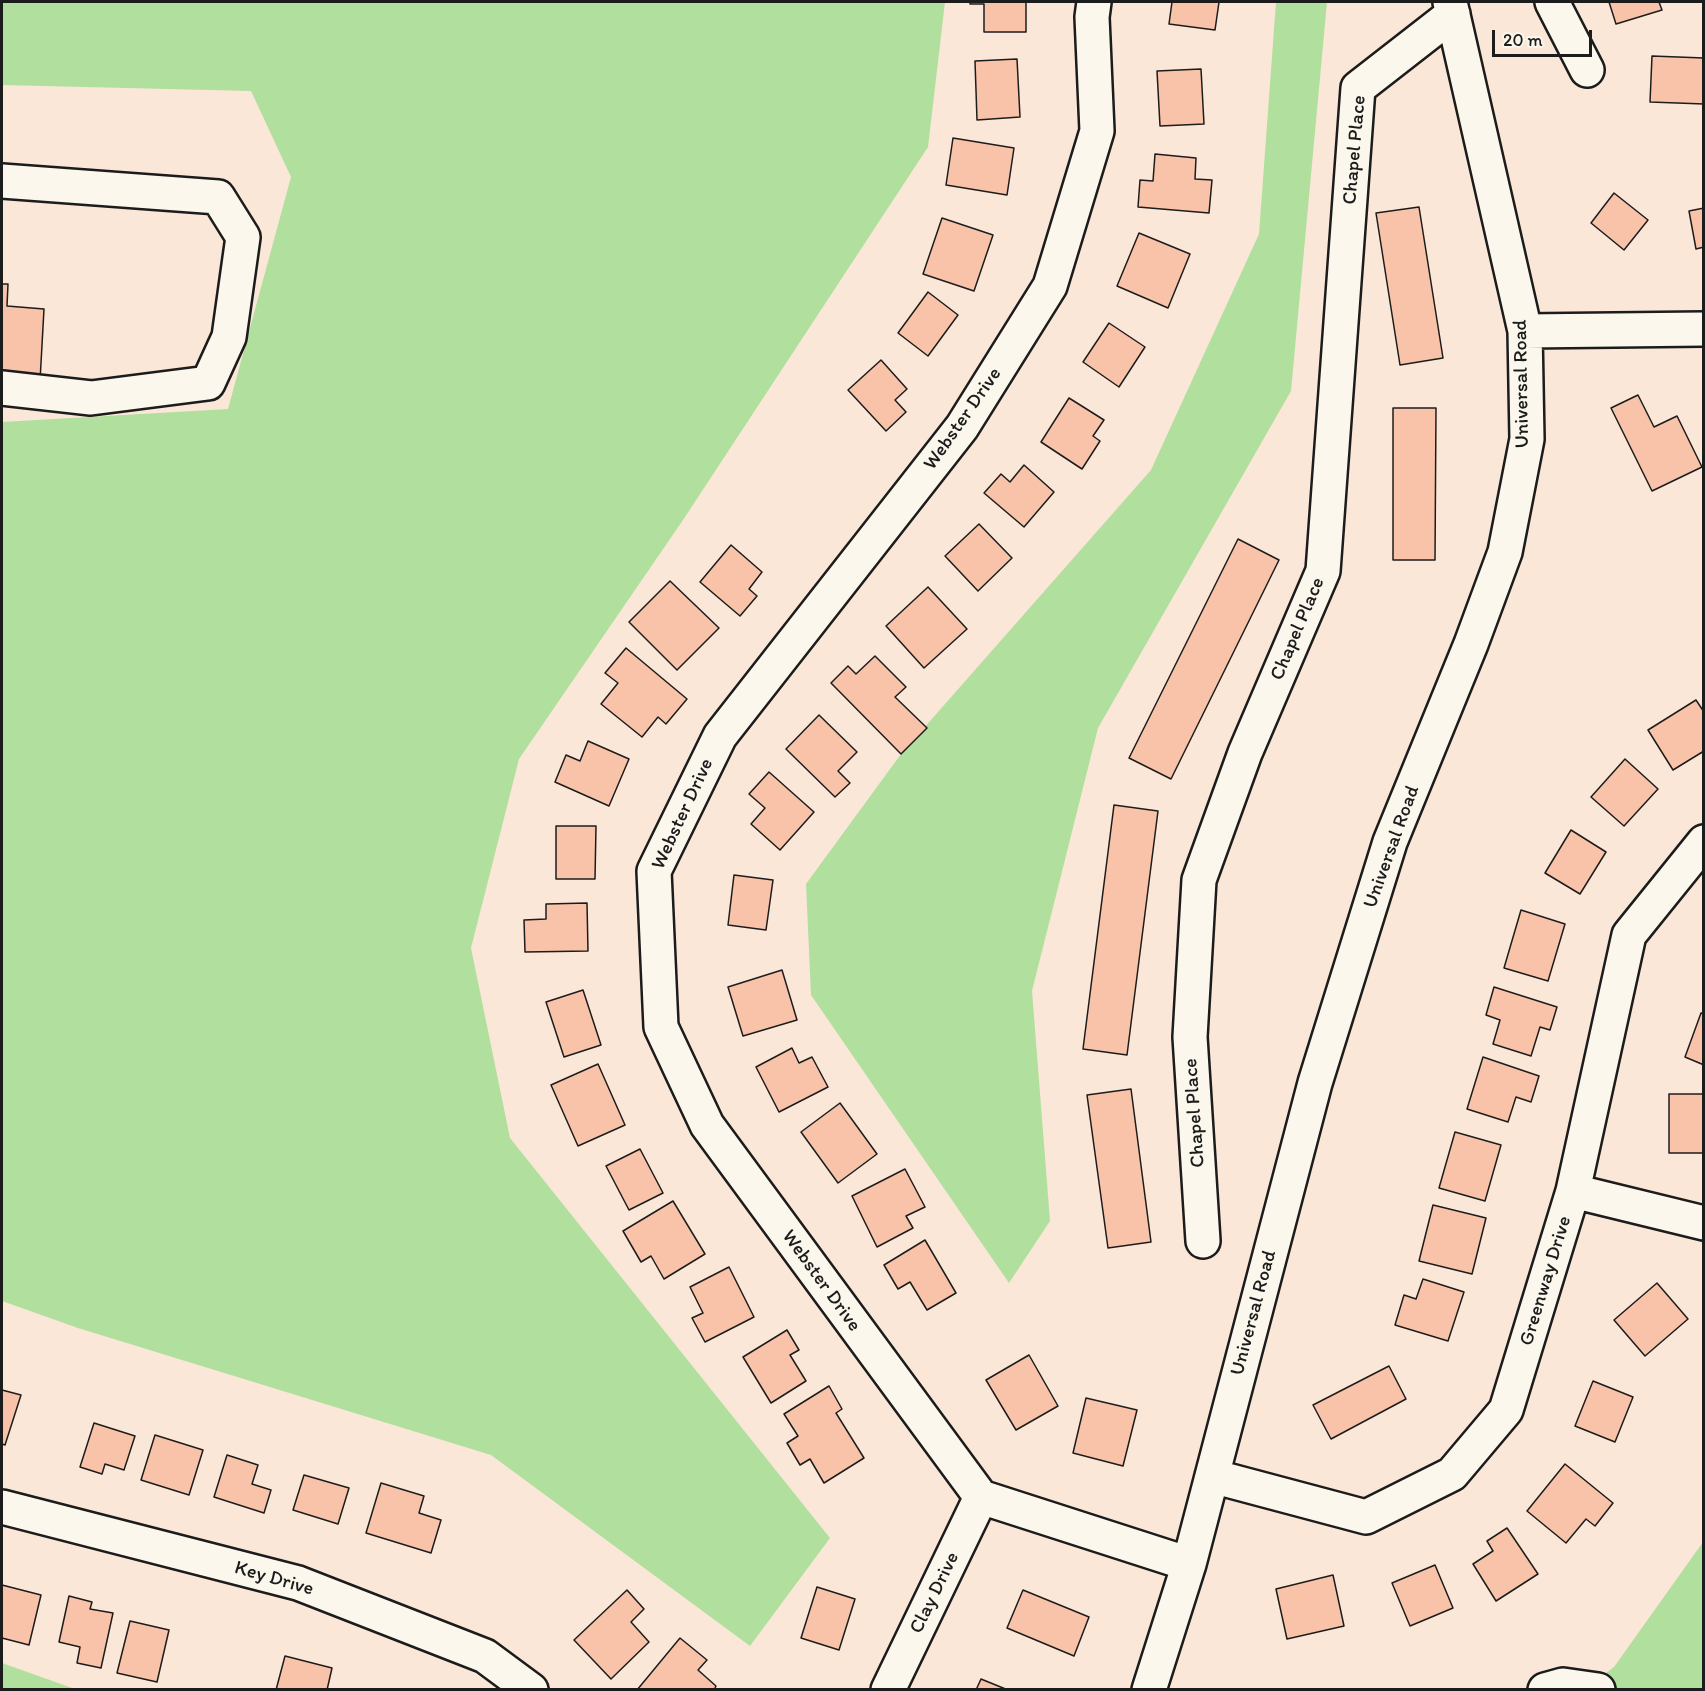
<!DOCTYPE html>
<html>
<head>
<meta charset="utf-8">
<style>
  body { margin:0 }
  #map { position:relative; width:1705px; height:1691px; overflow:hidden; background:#fae7d8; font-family:Itim,sans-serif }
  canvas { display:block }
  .frame { position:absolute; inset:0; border:3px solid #1c1c1c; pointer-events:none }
  .scale { position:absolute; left:1492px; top:30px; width:100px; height:27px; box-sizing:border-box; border:3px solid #1c1c1c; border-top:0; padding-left:8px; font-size:18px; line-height:21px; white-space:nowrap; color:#1c1c1c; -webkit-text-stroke:4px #fbf7ec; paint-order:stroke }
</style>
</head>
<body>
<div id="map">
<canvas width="1705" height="1691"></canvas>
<div class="frame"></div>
<div class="scale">20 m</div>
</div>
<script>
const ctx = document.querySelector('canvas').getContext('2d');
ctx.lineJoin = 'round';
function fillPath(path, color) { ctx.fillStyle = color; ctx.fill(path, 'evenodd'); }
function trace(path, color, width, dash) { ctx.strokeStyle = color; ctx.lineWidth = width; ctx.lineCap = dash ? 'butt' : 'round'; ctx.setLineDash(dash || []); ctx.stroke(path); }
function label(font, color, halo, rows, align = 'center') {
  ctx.font = font + ' Itim,sans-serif'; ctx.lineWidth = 4.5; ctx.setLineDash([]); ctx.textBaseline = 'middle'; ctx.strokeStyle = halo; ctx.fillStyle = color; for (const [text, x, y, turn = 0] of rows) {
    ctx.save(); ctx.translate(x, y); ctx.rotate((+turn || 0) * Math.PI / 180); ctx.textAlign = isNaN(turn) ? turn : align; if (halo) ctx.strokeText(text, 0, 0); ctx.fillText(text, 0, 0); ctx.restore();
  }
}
const green = new Path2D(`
  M2,2H945L928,147L683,520L519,759L471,948L510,1138L830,1538L750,1646L491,1455L78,1328L2,1301V422L228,409L291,177L251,91L2,85Z
  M1276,2H1327L1291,391L1098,728L1032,991L1050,1221L1009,1283L811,995L806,884L901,754L1151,470L1259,234Z
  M1703,1542V1689L1583,1690L1614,1667Z
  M2,1663L75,1689H2Z`);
const building = new Path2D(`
  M970,2H1026V32H984V4H970Z
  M1172,2H1219L1215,30L1169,24Z
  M1609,2H1659L1662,10L1616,24Z
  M1652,56L1704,58V104L1650,102Z
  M1017,59L1020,117L977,120L975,61Z
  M1201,69L1204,124L1160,126L1157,71Z
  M953,138L1014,148L1007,195L946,185Z
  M1155,154L1196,158L1195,179L1212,180L1209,213L1138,207L1140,180L1153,181Z
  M1614,193L1648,220L1624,250L1591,223Z
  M1419,207L1443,358L1400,365L1376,213Z
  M1704,208V247L1696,249L1689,211Z
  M942,218L993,235L974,291L923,274Z
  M1139,233L1190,254L1168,308L1117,286Z
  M2,284H8L7,306L44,309L40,381L2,378Z
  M928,292L958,315L928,356L898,333Z
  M1109,323L1145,347L1119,387L1083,362Z
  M881,360L907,389L895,400L906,412L886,431L848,390Z
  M1638,395L1654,427L1677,416L1702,467L1652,491L1611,408Z
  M1069,398L1104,420L1093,436L1100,441L1082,469L1041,442Z
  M1393,408H1436L1435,560H1393Z
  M1024,465L1054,492L1024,527L984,493L1001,474L1010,482Z
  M979,524L1012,558L978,591L945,556Z
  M1238,539L1279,560L1171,779L1129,758Z
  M731,545L762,572L749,589L757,596L740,616L700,582Z
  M670,581L719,628L677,670L629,622Z
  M928,587L967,629L924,668L886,626Z
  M626,648L687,699L666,724L658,717L642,737L601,704L618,683L605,673Z
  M875,656L906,687L895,697L927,728L901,754L831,683L848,666L856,674Z
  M1696,700L1704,712V751L1673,770L1648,730Z
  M819,715L857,752L838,771L850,783L835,797L786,749Z
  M588,741L629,759L609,806L555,782L566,755L580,761Z
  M1625,759L1658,789L1624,826L1591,797Z
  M769,772L814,812L780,850L751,824L765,808L749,794Z
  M1114,805L1158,811L1127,1055L1083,1049Z
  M556,826H596L595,879H556Z
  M1571,830L1606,852L1580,894L1545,873Z
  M734,875L773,880L766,930L728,925Z
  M587,903L588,951L525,952L524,920L546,919V904Z
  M1521,910L1565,924L1548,981L1504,968Z
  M782,970L797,1020L743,1036L728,987Z
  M1494,987L1557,1007L1550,1030L1540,1027L1531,1056L1493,1044L1500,1020L1486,1015Z
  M583,990L601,1045L564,1057L546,1002Z
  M1701,1013L1704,1014V1065L1685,1057Z
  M792,1048L799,1063L812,1057L828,1087L779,1112L756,1067Z
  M1483,1057L1539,1076L1531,1102L1516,1097L1508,1122L1467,1109Z
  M598,1064L625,1125L578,1146L551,1085Z
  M1131,1089L1151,1242L1108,1248L1087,1095Z
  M1669,1094H1704V1153H1669Z
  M840,1103L877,1154L838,1183L801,1132Z
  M1455,1132L1501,1145L1485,1201L1439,1188Z
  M640,1149L663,1193L629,1210L606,1166Z
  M905,1169L925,1207L906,1216L913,1228L877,1247L852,1196Z
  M673,1201L705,1254L664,1279L651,1256L641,1262L623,1231Z
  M1433,1205L1486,1218L1472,1274L1419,1261Z
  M925,1240L956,1293L927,1310L910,1282L898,1289L884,1265Z
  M729,1267L754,1317L705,1342L692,1318L703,1313L690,1287Z
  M1423,1279L1464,1292L1448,1341L1395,1325L1404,1295L1416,1299Z
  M1657,1283L1688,1319L1645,1356L1614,1320Z
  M787,1330L799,1350L790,1355L806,1381L771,1403L743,1357Z
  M1029,1355L1058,1406L1016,1430L986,1380Z
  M1389,1366L1406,1399L1331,1439L1313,1405Z
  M1593,1381L1633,1397L1615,1442L1575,1426Z
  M829,1386L842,1409L836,1413L864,1458L824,1483L810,1459L800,1465L787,1443L798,1436L784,1414Z
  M2,1390L21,1395L5,1445L2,1444Z
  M1086,1398L1137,1410L1123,1466L1073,1453Z
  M94,1423L135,1436L124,1470L105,1464L102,1474L80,1467Z
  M155,1435L203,1450L189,1495L141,1480Z
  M227,1455L258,1465L252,1484L271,1490L264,1513L214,1497Z
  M1565,1464L1613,1503L1595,1526L1586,1519L1566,1543L1527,1511Z
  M304,1475L349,1488L338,1524L293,1510Z
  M381,1483L424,1496L419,1513L441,1520L431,1553L366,1533Z
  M1507,1528L1538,1574L1496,1601L1473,1564L1493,1551L1487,1541Z
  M1435,1565L1453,1608L1410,1626L1392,1583Z
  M1333,1575L1344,1626L1287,1639L1276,1589Z
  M2,1585L41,1595L29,1645L2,1638Z
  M817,1587L855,1599L839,1650L801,1638Z
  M627,1590L644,1609L631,1622L649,1642L611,1679L574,1640Z
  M1023,1590L1089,1617L1074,1656L1007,1628Z
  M69,1596L92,1602L90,1609L113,1613L101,1668L77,1663L80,1647L59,1642Z
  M130,1621L169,1630L157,1682L117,1673Z
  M680,1638L707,1660L698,1670L716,1686L714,1690H637Z
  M285,1656L332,1668L327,1690H276Z
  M981,1679L1008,1690H976Z`);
const minor = new Path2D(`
  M1094,2L1092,17L1097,131L1050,286L962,427L720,736L654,871L661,1027L707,1125L981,1497L1189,1564
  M1552,2L1587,70
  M2,181L218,197L243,237L229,337L208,383L91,398L2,388
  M1525,331L1704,329
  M1573,1191L1704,1223
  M1203,1241L1190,1037L1199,880L1245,753L1323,571L1358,88L1453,14
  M1212,1476L1366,1517L1452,1474L1506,1410L1573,1191L1629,935L1704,842
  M2,1507L298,1583L485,1656L531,1690
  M888,1690L981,1497
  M1149,1690L1189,1564L1315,1083L1390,842L1471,644L1505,552L1527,439L1525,331L1450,2
  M1545,1690L1563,1685L1598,1690`);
const streetNames = [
  ["Chapel Place",1355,150,-85],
  ["Universal Road",1522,384,-91],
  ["Webster Drive",963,419,-55],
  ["Chapel Place",1298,629,-67],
  ["Webster Drive",683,814,-65],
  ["Universal Road",1392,847,-70],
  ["Chapel Place",1195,1113,-94],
  ["Webster Drive",821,1281,54],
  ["Greenway Drive",1546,1281,-73],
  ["Universal Road",1254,1313,-75],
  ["Key Drive",274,1579,16],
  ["Clay Drive",935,1593,-64]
];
fillPath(green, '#b1df9e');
fillPath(building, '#f8c3a9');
trace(building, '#1c1c1c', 1.5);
trace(minor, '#1c1c1c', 38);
trace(minor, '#fbf7ec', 33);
label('20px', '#1c1c1c', '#fbf7ec', streetNames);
</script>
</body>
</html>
